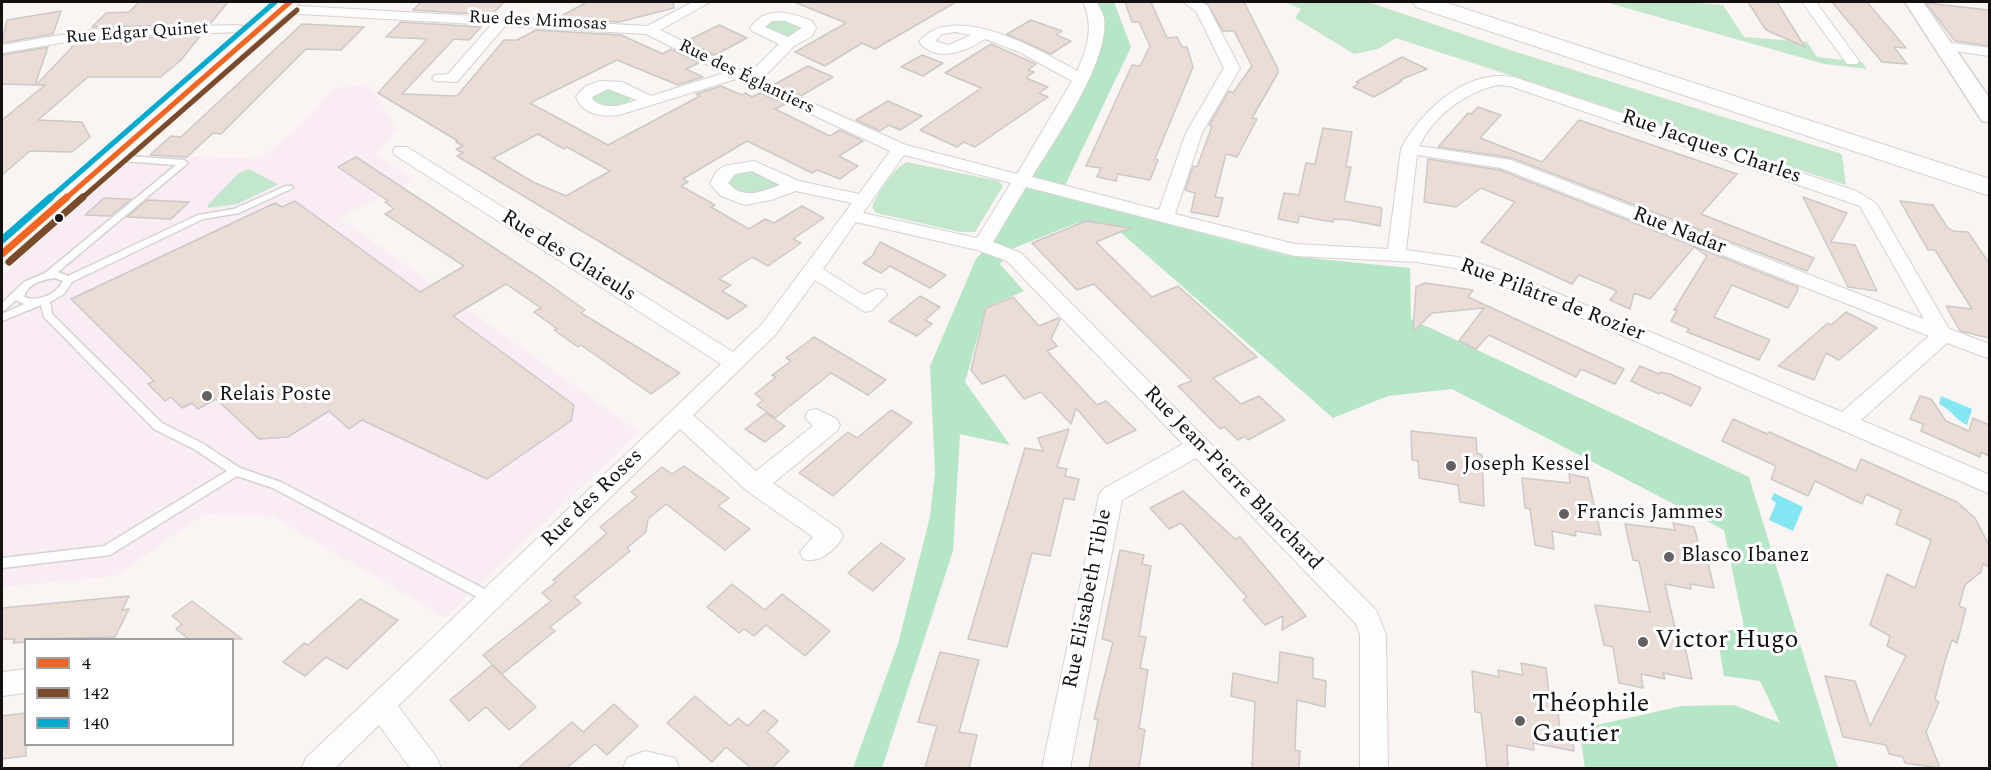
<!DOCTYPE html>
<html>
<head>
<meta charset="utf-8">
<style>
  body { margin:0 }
  #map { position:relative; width:1991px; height:770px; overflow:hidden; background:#faf4f2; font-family:Spectral,serif }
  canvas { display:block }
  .frame { position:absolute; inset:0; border:3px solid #141110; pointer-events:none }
  .legend { position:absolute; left:24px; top:638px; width:210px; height:108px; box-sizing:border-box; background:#fff; border:2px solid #a1a09f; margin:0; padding:8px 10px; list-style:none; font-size:18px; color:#141110 }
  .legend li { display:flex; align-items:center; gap:12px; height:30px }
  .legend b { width:30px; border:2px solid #a1a09f }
</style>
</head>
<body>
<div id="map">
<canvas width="1991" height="770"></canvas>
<div class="frame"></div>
<ul class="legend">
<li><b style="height:8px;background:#f26522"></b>4</li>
<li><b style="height:8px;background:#7a4b2a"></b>142</li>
<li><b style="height:8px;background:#00a9ce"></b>140</li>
</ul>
</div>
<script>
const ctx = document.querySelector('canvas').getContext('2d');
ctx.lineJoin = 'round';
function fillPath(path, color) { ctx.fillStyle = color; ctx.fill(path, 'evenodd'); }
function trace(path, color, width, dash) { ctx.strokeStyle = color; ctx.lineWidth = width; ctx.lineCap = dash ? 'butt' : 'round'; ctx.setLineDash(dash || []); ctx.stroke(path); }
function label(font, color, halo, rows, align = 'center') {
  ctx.font = font + ' Spectral,serif'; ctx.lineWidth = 6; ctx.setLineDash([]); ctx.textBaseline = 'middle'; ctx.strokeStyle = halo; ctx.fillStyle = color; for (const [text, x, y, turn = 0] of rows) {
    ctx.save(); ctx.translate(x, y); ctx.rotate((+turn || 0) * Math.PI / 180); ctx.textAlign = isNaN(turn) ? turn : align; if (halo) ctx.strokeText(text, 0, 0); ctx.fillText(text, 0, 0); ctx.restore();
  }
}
const commercial = new Path2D(`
  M369,85L397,130L375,155L413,180L339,218L639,432L445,617L272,516L205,514L115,576L2,587V276L136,155L260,159L287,138L336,88Z`);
const green = new Path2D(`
  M1285,2H1368L1510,50L1842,154L1846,185L1396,38L1378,49L1354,54L1295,18L1301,9Z
  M1605,2H1686L1723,5L1744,37L1807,42L1817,57L1862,62L1867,69L1824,64Z
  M777,18L803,27C792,40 783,37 768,31L766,24Z
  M606,87L630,97L631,99C621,112 603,107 591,100V94Z
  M907,162L998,181L1003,186L975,232H960L876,213L872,207C878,193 893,169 907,162Z
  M249,169L277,184L275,186L237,204L208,208V205L239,173Z
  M746,171H752L778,184C765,200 743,195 727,187V178Z`);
const forest = new Path2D(`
  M1094,2H1114L1131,47L1060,196L1289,256L1410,268L1411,319L1749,477L1838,768H1585L1579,729L1682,706L1734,705L1780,723L1760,681L1724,676L1717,634L1744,627L1724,530L1452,389L1388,396L1333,418L1119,231L1077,223L1014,248L1000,264L1024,291L986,307L965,382L1010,445L960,434L953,551L882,768H853L898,644L930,517L935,472L930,366L976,259L991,242L1086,81L1101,48L1104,23Z`);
const water = new Path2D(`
  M1941,396L1972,409L1967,425C1955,420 1951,409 1939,404Z
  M1774,493L1803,507L1793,531L1769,520L1776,503L1771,499Z`);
const building = new Path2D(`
  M139,2H228L210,24L92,27L106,13L129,12Z
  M421,2H504L492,15L413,10Z
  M587,2H673L674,8L619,22L556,19Z
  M794,2H956L875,49L862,43L825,66L795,52L846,23Z
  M1125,2H1151L1167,38L1177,37L1182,47H1187L1193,67L1155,159L1158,160L1150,180L1118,174L1116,181L1097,177L1101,168L1086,166L1132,65L1140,66L1150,46L1139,22H1132Z
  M1206,2H1244L1278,69V73L1252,118L1257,119L1237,157L1226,154L1215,197L1223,198L1218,217L1191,212L1195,193L1185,190L1193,166L1197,167L1212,126L1209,125L1229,91L1233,93L1252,66L1234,31H1223Z
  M1748,2H1777L1805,47L1766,30Z
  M1832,2H1867L1906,48L1894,47L1907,64L1882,62Z
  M1926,3L1989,10V46L1955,41Z
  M61,11L53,34L2,43L7,20Z
  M1031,20L1062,31L1056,35L1071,41L1051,54L1007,34Z
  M401,22L481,27L469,40L454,39L402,94L457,96L504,40H517L536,30L621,35L663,54L671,49L699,63L686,69L703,77L678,85L617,60L530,103L608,145L700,96L696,94L721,86L742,95L745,93L752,97L760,93L785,104L775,109L830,136L840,130L863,141L839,156L858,166L840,179L817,170L812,173L747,141L683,179L688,182L681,186L715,205L711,207L749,229L765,219L774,223L802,206L824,218L793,239L801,243L768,266L752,257L719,279L731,285L722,291L747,306L728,319L457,156L463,153L456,149L463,146L456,142L458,141L378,93L427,39L386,37ZM538,134L564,149L567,147L610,171L566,196L533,182L493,158Z
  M302,24L364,27L341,50L306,49L221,134L213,133L187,157L150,155L171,136L181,137Z
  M719,25L747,38L715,55L687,41Z
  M200,36L181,60L161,77H88L38,120L82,122L90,137L72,152L30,151L2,175V120L45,85H36L77,42L96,39Z
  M991,44L1036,64L1028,70L1034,72L1026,78L1048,87L1039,93L1048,97L975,147L964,142L957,147L920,130L981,88L945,73Z
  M48,47L35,85L2,84V55Z
  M922,55L943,63L923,76L901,67Z
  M1402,57L1427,69L1400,80L1402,81L1374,97L1353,87L1359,83L1356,82Z
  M808,66L833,77L801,96L775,84Z
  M888,101L922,116L900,130L889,125L880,131L856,120Z
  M1478,107L1501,115L1480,138L1542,162L1579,120L1737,174L1701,214L1814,258L1807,271L1512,158L1438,147L1468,113L1471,114Z
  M1323,128L1352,132L1346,167H1351L1344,201L1382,208L1380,226L1349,220L1334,219L1333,222L1299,216L1298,223L1278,219L1284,193L1299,195L1306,163L1315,164Z
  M356,157L543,280L585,310L581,313L680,373L651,394L581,345L578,347L554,330L557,329L534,312L541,308L506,284L453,316L574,405L571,421L487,479L362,420L349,429L329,411L288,437L259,439L216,399L198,409L192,403L182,408L171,397L165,401L148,384L154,381L71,299L275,203L282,207L295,201L420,292L464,266L385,214L394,209L385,202L388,201L338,167Z
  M1428,159L1500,170L1798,287L1797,292L1788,308L1732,285L1714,317L1770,340L1759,360L1687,332L1689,329L1671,321L1677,311L1674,310L1707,256L1694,247L1650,299L1634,293L1630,309L1610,300L1617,291L1579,275L1572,284L1481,242L1515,202L1481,188L1456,207L1424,202Z
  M1803,197L1847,213L1831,242L1855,245L1877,291L1848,287Z
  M104,198L121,199H131L110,216L85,215Z
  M147,200L189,202L171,219L127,217Z
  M1900,201L1933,205L1947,227L1953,231L1968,232L1989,263V338L1960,331L1946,306L1972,309L1935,250H1928Z
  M1086,221L1130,228L1096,242L1152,297L1178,286L1257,357L1213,378L1241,404L1259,396L1285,420L1248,440L1245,436L1238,440L1224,427L1220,429L1178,386L1192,381L1094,284L1077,290L1032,243Z
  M880,242L946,275L930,288L890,266L881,273L875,270L863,263L872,256Z
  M1425,283L1473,290L1468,297L1624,369L1615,384L1581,369L1576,377L1489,335L1476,349L1459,341L1484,308L1432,313L1413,332L1416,287Z
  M920,296L940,307L925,320L932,324L917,336L889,321Z
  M1013,297L1039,326L1058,318L1060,320L1051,339L1057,346L1047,351L1097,405L1106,401L1136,430L1107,444L1076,408L1071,424L1041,392L1024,399L1005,375L982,384L971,370L986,308Z
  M1846,312L1877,328L1839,360L1826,353L1814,380L1778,366L1828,323L1831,325Z
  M814,337L886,380L868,395L831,373L775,418L757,405L763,400L755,394L776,377L772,375L791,361L786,358Z
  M1640,366L1659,374L1660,372L1670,374L1701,388L1691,406L1660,392L1659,394L1631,381Z
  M1920,396L1931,399L1946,421L1969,431L1973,418L1989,425V456L1981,452L1980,457L1921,431L1923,424L1910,419Z
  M891,410L912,423L833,496L799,473L848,432L857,438Z
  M766,413L785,426L765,442L745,429Z
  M1733,419L1767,434L1769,432L1856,471L1861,459L1957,502L1975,518L1989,545V567L1983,564L1981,572L1965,585L1959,606L1966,609L1957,643L1952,640L1945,661L1935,699L1939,702L1926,732L1940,768L1905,763L1903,757L1889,754L1886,745L1843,737L1825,676L1855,681L1870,726L1906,656L1887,646L1890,636L1870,625L1887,574L1915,588L1931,540L1896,524L1901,510L1866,494L1862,504L1815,481L1808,496L1771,479L1776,466L1722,441Z
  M1069,429L1057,467L1067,469L1065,476L1079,479L1074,500L1064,498L1050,556L1032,553L1007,647L968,639L1025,448L1043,451L1038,438Z
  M1411,431L1476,438L1477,453L1482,455L1484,506L1460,502L1458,485L1419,478L1418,461L1412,460Z
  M684,466L729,498L718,506L750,529L725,550L666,504L648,519L646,532L627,548L630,551L574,597L581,603L550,627L555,631L502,674L483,655L551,601L542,593L556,582L553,580L607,533L600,527L637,497L631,492L662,467L672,474Z
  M1569,474L1588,478L1601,535L1575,531L1576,536L1552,531L1554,549L1535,545L1530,509L1525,508L1522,478L1570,483Z
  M1183,491L1235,539L1240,537L1306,616L1282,630L1283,616L1265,625L1243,600L1247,597L1181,523L1169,529L1150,508Z
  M1673,523L1694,527L1701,553L1706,554L1714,588L1690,584L1691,589L1665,584L1677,637L1683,638L1692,679L1663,673L1665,679L1641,674L1643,688L1619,683L1613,647L1604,645L1595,605L1650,612L1639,561L1633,560L1625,524L1675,530Z
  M881,543L905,559L873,591L848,573Z
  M1120,550L1144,555L1142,564L1151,566L1139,636L1146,637L1140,668L1148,670L1139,728L1145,730L1139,768H1089L1098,720L1094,719L1113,642L1102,639Z
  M732,584L765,610L782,594L830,631L805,656L766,625L754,636L744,629L739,633L707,607Z
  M129,596L122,610L129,609L115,637L26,639V642L13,643L15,639H2V608Z
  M360,599L398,620L347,669L326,657L305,676L283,662L304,643L308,645Z
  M192,601L242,639H189L176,629L182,624L172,616Z
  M940,652L979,660L959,732L977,735L969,768H925L937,726L918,722Z
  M1280,652L1313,658V678L1326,681L1325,707L1297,700L1295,750L1300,751L1299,768H1252L1255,702L1231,696L1233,673L1278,683Z
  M1521,663L1546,668L1550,703L1557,704L1560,729L1572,731L1574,751L1533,743L1534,750L1507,745L1508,768H1487L1481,713L1475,712L1472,671L1499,677L1498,670L1523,675Z
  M492,665L536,707L509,730L486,707L469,721L450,700Z
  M695,696L730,726L738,718L748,726L764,710L778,721L767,732L789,751L772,768H751L726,747L712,762L667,723Z
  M614,704L638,726L607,755L595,744L567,768H518L572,722L583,732Z
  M26,713V756L2,759V716Z`);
const lane = new Path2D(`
  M112,155L184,160L188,163L58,272L68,276L198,215L234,209L286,186H292L293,188L239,213L203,219L72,282L64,294L50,302L52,314L162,423L202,443L240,468L281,482L494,594L496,598L494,602L490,603L486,602L273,488L237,476L110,555L2,568V558L104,546L227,471L194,449L154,429L44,317L41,305L2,321V314L24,304L16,300L5,310L2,311V303L24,282L45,273L176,165L109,160V156ZM55,278L63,281C56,295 38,302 24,297C28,283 42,280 55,278Z`);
const street = new Path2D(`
  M693,2H710L660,30L749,74L779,44L752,31L750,28C766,5 789,12 812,21L816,28L812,36L794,46L761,80L906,145L1017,174L1072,81L1019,52L985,39C966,51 937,64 919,42C952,0 1039,49 1077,71C1088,48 1094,26 1083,2H1097C1099,7 1103,13 1104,18C1110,61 1054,141 1032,177L1159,210L1186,133L1224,68L1196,11L1183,2H1200L1207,5L1240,68L1202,133L1175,214L1295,244L1388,249L1401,149C1421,110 1469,66 1517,78L1856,191L1876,203L1949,329L1990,344V359L1947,343L1861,420L1990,475V494L1540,300L1455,268L1417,262L1295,256L1026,187L993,242L1021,253L1376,610L1386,635L1388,768H1360V635L1356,624L1196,458L1122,500L1070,768H1042L1099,495L1103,489L1183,444L1007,261L977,250L856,222L823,269L864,295L877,289L884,290L887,295L872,310L865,312L815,280L776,334L693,415L756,471L813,426L805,417L808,411L816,409L837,419L840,425L837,431L773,483L839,529L843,536C836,550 819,564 803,559L800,552L813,537L747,491L680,429L398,706L437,758L441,768H410L379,725L335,768H302L306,758L721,364L395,155L393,151L395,147H407L733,352L762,324L852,203L796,191L771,200L745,205L721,196L710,184L716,172L724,166L754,161L799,181L859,194L890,151L736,79L619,115C602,117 582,115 576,96L586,86L600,81L622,82L651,96L724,73L646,34L505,26L457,82L435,81L432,78L435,75L448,74L491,25L283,13L276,9L283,5L647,26ZM772,21H785L802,28L788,37L765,27ZM955,32L971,35L949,45L935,41L942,34ZM1497,85L1510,86L1860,206L1924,319L1511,160L1419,146C1434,116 1464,93 1497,85ZM608,89L637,100C623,105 606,111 593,100L592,97ZM904,155L1011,183L977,238L863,213ZM1417,155L1501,168L1929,336L1842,412L1509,273L1457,257L1406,250ZM752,171L780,185C761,192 743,200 728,183L735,174Z
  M1802,2H1816L1859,61L1857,64H1847Z
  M237,25L242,26V32L96,37L2,53V45L96,29Z
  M1944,42L1990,48V56L1939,49L1937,46Z
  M26,669V693L2,696V672Z
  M645,751L675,758L679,768H623L627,758Z`);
const secondary = new Path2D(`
  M1905,2H1923L1990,99V122L1982,121Z`);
const primary = new Path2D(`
  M278,2H300L12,260L2,263V240Z`);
const highway = new Path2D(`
  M1413,2H1444L1990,179V196L1416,7Z`);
const bus1Far1 = new Path2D(`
  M65,199L290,2`);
const bus1 = new Path2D(`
  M2,254L67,197`);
const bus2Far1 = new Path2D(`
  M81,199L297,10`);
const bus2 = new Path2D(`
  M9,262L83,197`);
const bus3Far1 = new Path2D(`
  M49,199L275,2`);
const bus3 = new Path2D(`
  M2,240L51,197`);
const markers = [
  [59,218,5,"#141110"],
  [207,396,6,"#64605f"],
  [1451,466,6,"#64605f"],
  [1564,514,6,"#64605f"],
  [1669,557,6,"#64605f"],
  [1643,642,6,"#64605f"],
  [1520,721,6,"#64605f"]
];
const farStreetnames = [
  ["Rue des Mimosas",538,22,3],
  ["Rue Edgar Quinet",137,34,-4],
  ["Rue des Églantiers",746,78,26]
];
const streetNames = [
  ["Rue Jacques Charles",1711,148,19],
  ["Rue Nadar",1679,232,21],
  ["Rue des Glaieuls",568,257,32],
  ["Rue Pilâtre de Rozier",1552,301,21],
  ["Rue Jean-Pierre Blanchard",1232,479,46],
  ["Rue des Roses",593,499,-44],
  ["Rue Elisabeth Tible",1089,599,-79]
];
const poiNames = [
  ["Relais Poste",219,396],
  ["Joseph Kessel",1463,466],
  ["Francis Jammes",1576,514],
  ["Blasco Ibanez",1681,557]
];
const nearPoinames = [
  ["Victor Hugo",1655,642],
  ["Théophile",1532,706],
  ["Gautier",1532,736]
];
fillPath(commercial, '#f9ecf4');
fillPath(green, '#c2e7cd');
fillPath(forest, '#b5e6c7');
fillPath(water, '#85e6f3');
fillPath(building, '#eadcd7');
trace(building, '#cdc9c7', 1.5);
trace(lane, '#d6d2d0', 3);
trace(street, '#d6d2d0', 2);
trace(secondary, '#d6d2d0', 3);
trace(primary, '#d6d2d0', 2);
trace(highway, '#d6d2d0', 2);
fillPath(lane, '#fefdfd');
fillPath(street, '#fefdfd');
fillPath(secondary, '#fefdfd');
fillPath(primary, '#fefdfd');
fillPath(highway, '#fefdfd');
trace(bus1Far1, '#f26522', 5);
trace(bus1, '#f26522', 7);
trace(bus2Far1, '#7a4b2a', 5);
trace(bus2, '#7a4b2a', 7);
trace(bus3Far1, '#00a9ce', 5);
trace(bus3, '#00a9ce', 7);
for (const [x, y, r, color] of markers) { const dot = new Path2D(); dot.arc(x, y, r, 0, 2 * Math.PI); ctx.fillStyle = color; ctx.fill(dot); trace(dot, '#fff', 2); }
label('18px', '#141110', '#fff', farStreetnames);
label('21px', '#141110', '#fff', streetNames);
label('21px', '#141110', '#fff', poiNames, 'left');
label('26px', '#141110', '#fff', nearPoinames, 'left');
</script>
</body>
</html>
